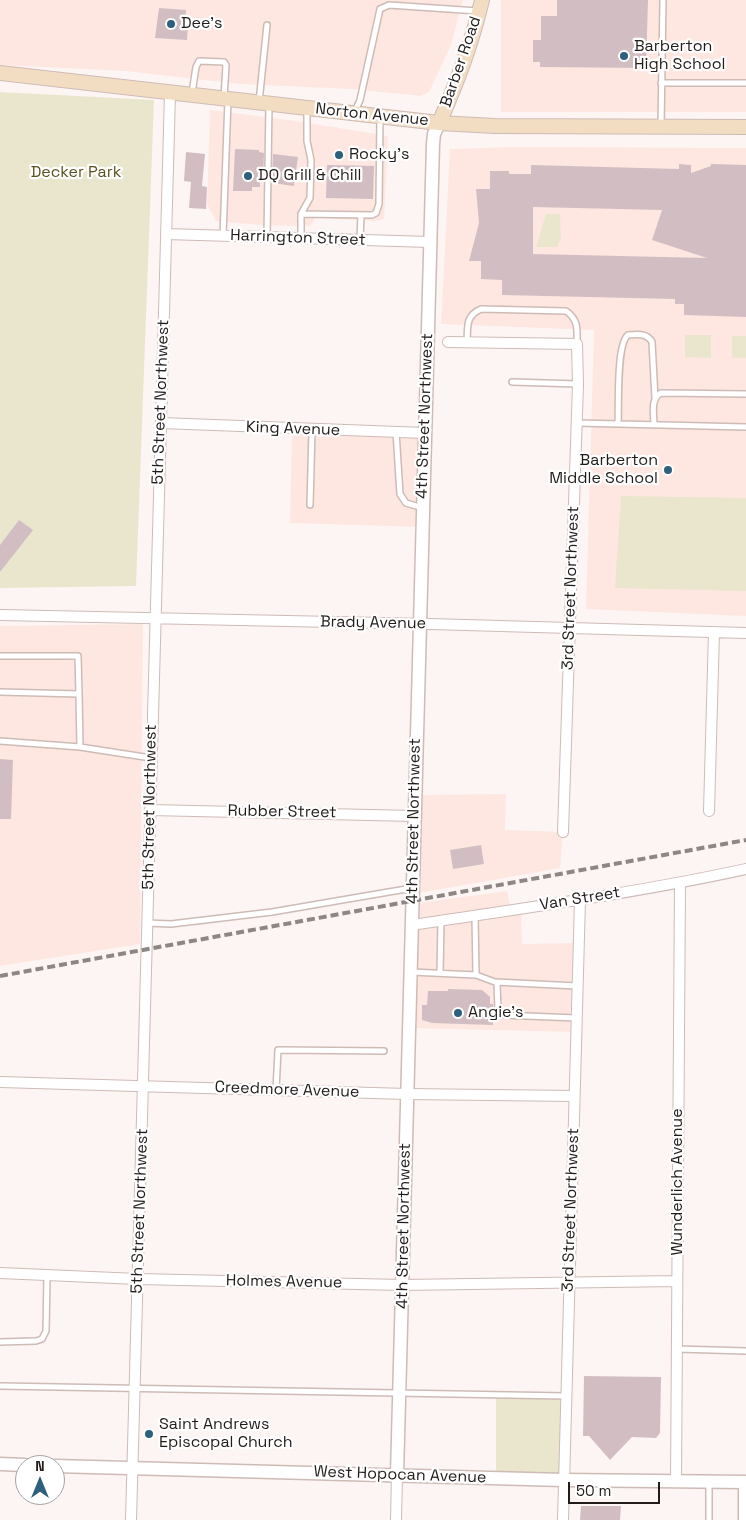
<!DOCTYPE html>
<html>
<head>
<meta charset="utf-8">
<style>
  body { margin:0 }
  #map { position:relative; width:746px; height:1520px; overflow:hidden; background:#fdf5f3; font-family:"Space Grotesk",sans-serif }
  canvas { display:block }
  .north { position:absolute; left:15px; top:1455px; width:50px; height:50px; box-sizing:border-box; background:#fff; border:1px solid #a6a4a3; border-radius:50%; rotate:0deg; font-size:14px; font-weight:700; line-height:20px; text-align:center; color:#211b19 }
  .north::after { content:''; display:block; margin:auto; width:18px; height:22px; background:#2d607d; clip-path:polygon(50% 0,100% 100%,50% 72%,0 100%) }
  .scale { position:absolute; left:568px; top:1482px; width:92px; height:22px; box-sizing:border-box; border:2px solid #211b19; border-top:0; padding-left:6px; font-size:15px; line-height:18px; white-space:nowrap; color:#211b19; -webkit-text-stroke:4px #fff; paint-order:stroke }
</style>
</head>
<body>
<div id="map">
<canvas width="746" height="1520"></canvas>
<div class="north">N</div>
<div class="scale">50 m</div>
</div>
<script>
const ctx = document.querySelector('canvas').getContext('2d');
ctx.lineJoin = 'round';
function fillPath(path, color) { ctx.fillStyle = color; ctx.fill(path, 'evenodd'); }
function trace(path, color, width, dash) { ctx.strokeStyle = color; ctx.lineWidth = width; ctx.lineCap = dash ? 'butt' : 'round'; ctx.setLineDash(dash || []); ctx.stroke(path); }
function label(font, color, halo, rows, align = 'center') {
  ctx.font = font + ' "Space Grotesk",sans-serif'; ctx.lineWidth = 4.5; ctx.setLineDash([]); ctx.textBaseline = 'middle'; ctx.strokeStyle = halo; ctx.fillStyle = color; for (const [text, x, y, turn = 0] of rows) {
    ctx.save(); ctx.translate(x, y); ctx.rotate((+turn || 0) * Math.PI / 180); ctx.textAlign = isNaN(turn) ? turn : align; if (halo) ctx.strokeText(text, 0, 0); ctx.fillText(text, 0, 0); ctx.restore();
  }
}
const built = new Path2D(`
  M0,0H463L451,45L429,92L420,96L352,89L240,84L125,71L0,65Z
  M501,0H746V112H501Z
  M210,110L296,121L388,136L384,219L375,221L315,218L311,226L261,225L216,221L207,204Z
  M515,147L746,148V616L586,609L594,330L441,324L450,149Z
  M292,429L425,433L422,527L290,523Z
  M143,624L140,944L0,966V626Z
  M506,794L505,830L563,832L560,868L413,894L415,795Z
  M507,891L511,909L521,908L522,944L579,943L576,1032L409,1028L412,904Z`);
const green = new Path2D(`
  M0,92L154,100L136,586L0,588Z
  M546,214H560L561,237L557,247H536Z
  M685,335H711V358L685,357Z
  M732,336H746V358H732Z
  M621,496L746,498V591L615,588Z
  M496,1395L566,1396L563,1480L496,1475Z`);
const building = new Path2D(`
  M557,0H648L646,68L540,67V62H533V40H541V16H557Z
  M159,8L186,10L185,24H188L187,40L155,38Z
  M235,149L259,150V152L264,153L263,182H260V187H252V191H233Z
  M186,152L205,154L202,186L207,187L206,209L189,208L191,182L184,181Z
  M273,154L298,157L294,186L272,183Z
  M679,164L691,165V173L711,166V164L746,165V317L684,315V304H675V299L502,295V280L481,279V261H469L479,223L476,189H490V171H509V174H531V165L679,169ZM533,207L662,210L652,240L707,258L533,254Z
  M327,165L374,166L373,199L326,198Z
  M19,520L33,530L0,572V545Z
  M0,759L13,760L11,819H0Z
  M481,845L484,864L453,869L450,850Z
  M448,989L482,990L490,997V1004H493V1025L432,1023L422,1020V1005H427L428,991H448Z
  M584,1376L661,1377L660,1433L656,1438L632,1437L610,1460L589,1436H583Z
  M581,1506H621L620,1520H580Z`);
const service = new Path2D(`
  M661,83H746
  M192,93L196,67L199,61L224,62L226,65L224,98
  M259,102L267,25
  M355,111L360,100L380,9L389,5L478,11
  M661,127L663,0
  M301,214L372,215L376,213L379,204L380,117
  M223,236L228,100
  M267,237L269,104
  M301,238V214L310,198L311,160L307,141V108
  M360,240L361,215
  M467,342C468,327 465,316 481,309L566,311C579,320 577,330 577,344
  M512,382L578,384
  M577,423L746,427
  M618,424C619,407 616,344 628,335C637,334 647,333 652,342L655,398
  M654,425C654,414 650,399 661,393L746,394
  M396,432L400,494L406,503L416,506L423,507
  M310,505L312,430
  M0,656H78L79,694L0,692
  M79,694L80,747
  M0,741L80,747L151,758
  M475,916L476,975
  M147,923L171,924L272,912L412,888
  M411,972L476,975L495,982L577,986
  M440,973L441,921
  M497,982L498,1010L499,1013L502,1015L576,1018
  M276,1090L278,1050L384,1051
  M0,1342L36,1341L42,1339L46,1331L47,1275
  M677,1349L746,1351
  M0,1386L566,1396
  M709,1520V1482`);
const minor = new Path2D(`
  M166,234L430,242
  M448,342L577,344L578,384L563,832
  M161,423L425,433
  M0,615L430,624L746,633
  M150,810L414,816
  M709,811L714,632
  M412,925C524,908 636,893 746,869
  M0,1082L407,1094L574,1096
  M0,1273L138,1279L402,1285L677,1281
  M676,1481L680,883
  M131,1520L170,93
  M396,1520L397,1474
  M563,1520L580,900`);
const tertiary = new Path2D(`
  M0,1464L25,1465
  M55,1466L563,1480L746,1482
  M397,1474L433,144L434,134L439,123
  M745,1520V1482`);
const secondary = new Path2D(`
  M0,73L439,123L495,126L746,127
  M439,123C457,83 472,43 482,0`);
const rail = new Path2D(`
  M0,976L746,840`);
const markers = [
  [171,24,5,"#2d607d"],
  [624,56,5,"#2d607d"],
  [339,155,5,"#2d607d"],
  [248,176,5,"#2d607d"],
  [668,470,5,"#2d607d"],
  [458,1013,5,"#2d607d"],
  [149,1434,5,"#2d607d"]
];
const poiNames = [
  ["Dee's",181,24],
  ["Barberton",634,47],
  ["High School",634,65],
  ["Rocky's",349,155],
  ["DQ Grill & Chill",258,176],
  ["Barberton",658,461,"right"],
  ["Middle School",658,479,"right"],
  ["Angie's",468,1013],
  ["Saint Andrews",159,1425],
  ["Episcopal Church",159,1443]
];
const streetNames = [
  ["Barber Road",461,62,-71],
  ["Norton Avenue",372,115,6],
  ["Harrington Street",298,238,2],
  ["5th Street Northwest",161,402,-88],
  ["4th Street Northwest",425,416,-88],
  ["King Avenue",293,429,2],
  ["3rd Street Northwest",571,588,-88],
  ["Brady Avenue",373,623,1],
  ["5th Street Northwest",150,807,-89],
  ["Rubber Street",282,812,1],
  ["4th Street Northwest",414,821,-89],
  ["Van Street",580,899,-9],
  ["Creedmore Avenue",287,1090,2],
  ["Wunderlich Avenue",678,1182,-90],
  ["3rd Street Northwest",571,1210,-88],
  ["5th Street Northwest",140,1211,-88],
  ["4th Street Northwest",404,1226,-89],
  ["Holmes Avenue",284,1282,1],
  ["West Hopocan Avenue",400,1475,2]
];
const parkNames = [
  ["Decker Park",76,173]
];
fillPath(built, '#fee7e1');
fillPath(green, '#eae6cd');
fillPath(building, '#d2bec2');
trace(service, '#cebbb6', 8);
trace(minor, '#cebbb6', 12);
trace(tertiary, '#cebbb6', 15);
trace(secondary, '#cebbb6', 16);
trace(service, '#fff', 5);
trace(minor, '#fff', 10);
trace(tertiary, '#fff', 12);
trace(secondary, '#f2ddc3', 14);
trace(rail, '#8d8684', 4, [8, 4]);
for (const [x, y, r, color] of markers) { const dot = new Path2D(); dot.arc(x, y, r, 0, 2 * Math.PI); ctx.fillStyle = color; ctx.fill(dot); trace(dot, '#fff', 2); }
label('16px', '#211b19', '#fff', poiNames, 'left');
label('16px', '#211b19', '#fff', streetNames);
label('16px', '#59511e', '#fff', parkNames);
</script>
</body>
</html>
